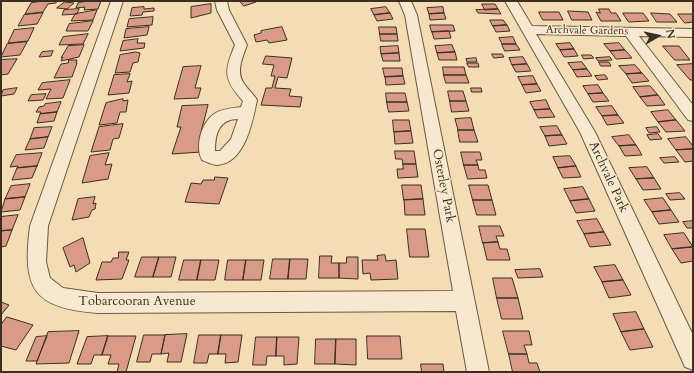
<!DOCTYPE html>
<html>
<head>
<meta charset="utf-8">
<style>
  body { margin:0 }
  #map { position:relative; width:694px; height:373px; overflow:hidden; background:#f4dcb5; font-family:Cardo,serif }
  canvas { display:block }
  .frame { position:absolute; inset:0; border:2px solid #3a2f21; pointer-events:none }
  .north { position:absolute; left:638px; top:16px; width:40px; height:40px; -webkit-text-stroke:3px #f8e8cf; paint-order:stroke; rotate:81deg; font-size:11px; font-weight:700; line-height:16px; text-align:center; color:#3a2f21 }
  .north::after { content:''; display:block; margin:auto; width:14px; height:18px; background:#3a2f21; clip-path:polygon(50% 0,100% 100%,50% 72%,0 100%) }
</style>
</head>
<body>
<div id="map">
<canvas width="694" height="373"></canvas>
<div class="frame"></div>
<div class="north">N</div>
</div>
<script>
const ctx = document.querySelector('canvas').getContext('2d');
ctx.lineJoin = 'round';
function fillPath(path, color) { ctx.fillStyle = color; ctx.fill(path, 'evenodd'); }
function trace(path, color, width, dash) { ctx.strokeStyle = color; ctx.lineWidth = width; ctx.lineCap = dash ? 'butt' : 'round'; ctx.setLineDash(dash || []); ctx.stroke(path); }
function label(font, color, halo, rows, align = 'center') {
  ctx.font = font + ' Cardo,serif'; ctx.lineWidth = 3; ctx.setLineDash([]); ctx.textBaseline = 'middle'; ctx.strokeStyle = halo; ctx.fillStyle = color; for (const [text, x, y, turn = 0] of rows) {
    ctx.save(); ctx.translate(x, y); ctx.rotate((+turn || 0) * Math.PI / 180); ctx.textAlign = isNaN(turn) ? turn : align; if (halo) ctx.strokeText(text, 0, 0); ctx.fillText(text, 0, 0); ctx.restore();
  }
}
const building = new Path2D(`
  M45,1H57L56,3L48,4L43,12L25,14L31,3Z
  M88,1H101L98,9L84,10L85,7L76,8L78,3Z
  M240,1H255L256,2L244,6Z
  M65,2L74,3L67,9L57,8Z
  M211,4V13L191,18V7Z
  M482,4H495L498,9L485,10Z
  M144,7V9L154,8V11L143,12L142,15L130,16L132,8Z
  M386,7L390,13L374,15L371,9Z
  M443,7L444,13L429,14L427,8Z
  M79,9L77,14L62,15L64,10Z
  M498,9L501,14L478,13L476,10Z
  M599,9H609L611,13H616L621,21H601L596,12L600,13Z
  M97,10L93,20L71,21L75,14Z
  M568,11L588,12L592,20H572Z
  M539,12H559L563,20H543Z
  M43,13L37,24L18,26L24,15Z
  M390,13L393,19L377,21L374,15Z
  M444,13L446,19L430,20L429,14Z
  M623,13H643L649,21L629,22Z
  M651,13L670,14L677,22H657Z
  M678,14H693V22L685,23Z
  M153,17L152,25L127,27L129,19Z
  M490,20H503L507,25L493,26Z
  M93,21L88,31H66L69,24Z
  M430,25H453L455,31L432,32Z
  M507,25L510,31L496,32L493,26Z
  M149,27L147,35L124,38L126,29Z
  M282,27L287,40L269,43L267,40L256,42L254,35L261,33V31Z
  M379,27H396L397,34H380Z
  M34,28L28,41L8,43L14,30Z
  M449,31L451,38L434,39L432,32Z
  M88,34L83,44L59,45L63,37Z
  M380,34H397L398,41H381Z
  M513,37L516,44H502L499,38Z
  M138,39L137,43H145L144,48L120,51L123,41Z
  M27,42L20,55L1,57L7,44Z
  M570,43L574,49L560,50L556,44Z
  M619,43L625,50L610,51L604,44Z
  M502,44H516L520,50L505,51Z
  M84,45L79,57L61,61L63,57L61,58L68,46Z
  M452,45L455,52L437,53L435,46Z
  M398,46L399,53L381,54L380,47Z
  M663,46H679L690,60H675Z
  M574,49L578,56L564,57L560,50Z
  M625,50L632,58L616,59L610,51Z
  M53,51L51,56L39,57L42,52Z
  M136,52L140,53L138,62L133,63L130,72L115,73L120,55Z
  M455,52L457,60H439L437,53Z
  M399,53L400,61H383L381,54Z
  M492,54H502L504,57L494,58Z
  M582,55H591L594,58L584,59Z
  M266,56L292,58L287,78L278,77L275,88L291,89L289,96L302,97L300,107L261,105L266,88H272L275,76H271L274,65L263,64Z
  M523,57L527,64L512,65L509,58Z
  M610,57L612,60L598,61L596,58Z
  M476,58L477,62H467L466,59Z
  M17,59L8,74L1,75V60Z
  M69,60H77L76,63H77L72,77L54,78L61,64L68,63Z
  M582,62L587,69L573,70L568,63Z
  M599,62H609L611,66H601Z
  M467,63H478L479,67H469Z
  M527,64L531,71L516,72L512,65Z
  M693,64V80H690L677,65Z
  M635,65L642,73L626,74L619,66Z
  M201,66L195,88H201L198,98L174,99L183,67Z
  M443,67H464L466,75H444Z
  M383,68H402L403,76L385,77Z
  M587,69L592,76L577,77L573,70Z
  M642,73L649,81L632,83L626,74Z
  M130,74L127,82L132,81L129,93L108,95L114,75Z
  M444,75H466L469,83H446Z
  M605,75L608,79L598,80L595,76Z
  M403,76L405,84L386,85L385,77Z
  M533,76L537,84L522,85L518,77Z
  M70,80L63,98L46,99L51,89L38,90L42,83Z
  M537,84L541,91L526,93L522,85Z
  M598,85L603,93L588,94L583,86Z
  M650,86L658,95L640,97L633,87Z
  M17,88L14,94L1,96L3,90Z
  M471,88H481L482,92H472Z
  M448,91H463L466,101H450Z
  M386,93H405L407,102H387Z
  M603,93L609,101L593,102L588,94Z
  M46,94L43,100L28,101L31,95Z
  M658,95L665,105L647,106L640,97Z
  M123,99V101L128,100L126,112H120L117,123L99,125L106,103Z
  M546,100L550,109L534,110L530,102Z
  M450,101H466L469,111L452,112Z
  M61,102L57,112L40,114L41,112H36L39,107L44,106L45,104Z
  M387,102H407L409,111L389,112Z
  M208,105L199,140H204L201,152L172,154L181,127H177L182,106Z
  M612,106L618,115L602,116L596,107Z
  M550,109L555,117L538,118L534,110Z
  M668,110L676,120L658,122L651,112Z
  M57,112L54,121L37,123L40,114Z
  M618,115L624,123L607,125L602,116Z
  M471,118L474,130H458L455,119Z
  M393,120H409L411,131L394,132Z
  M676,120L685,131L666,132L658,122Z
  M123,124L119,138L113,139L110,150L91,152L99,127Z
  M557,126L562,135L545,136L540,127Z
  M52,127L48,137L30,139L34,128Z
  M657,127L660,132L649,133L646,128Z
  M458,130H474L478,142H460Z
  M411,131L413,143L395,144L394,132Z
  M658,134L662,139L650,140L647,135Z
  M562,135L567,144L549,146L545,136Z
  M629,135L636,145L619,146L612,137Z
  M48,137L44,148L25,150L30,139Z
  M686,137L693,146V149L676,150L668,139Z
  M636,145L642,155L625,156L619,146Z
  M693,149V161L685,162L676,150Z
  M395,151H414L416,164H403L402,159H396Z
  M461,152H480L482,160H476L478,165H464Z
  M42,153L37,166L17,168L18,166L10,167L16,155Z
  M109,153L105,165L112,164L108,179L82,183L90,156Z
  M570,156L576,166L558,168L553,157Z
  M675,157L679,162L664,163L660,158Z
  M403,164H416L418,177L398,178L397,169H403Z
  M464,165H478L479,170H485L487,178L468,179Z
  M37,166L32,178L12,180L17,168Z
  M576,166L581,177L563,178L558,168Z
  M647,167L654,178L636,179L629,168Z
  M215,177L228,178L219,204L185,202L191,183L201,184L203,180H214Z
  M654,178L661,189L643,190L636,179Z
  M30,184L25,197L5,199L11,186Z
  M402,185H421L423,199L404,200Z
  M469,185H488L492,200H473Z
  M583,187L589,199L570,201L564,189Z
  M680,193L685,199L670,200L666,194Z
  M25,197L20,210L1,212L5,199Z
  M95,197L93,204L96,203L95,209L92,210L89,217L72,220L78,199Z
  M663,198L671,210L652,212L644,200Z
  M423,199L425,215H405L404,200Z
  M589,199L595,211L576,213L570,201Z
  M473,200H492L496,215H477Z
  M671,210L679,222L659,224L652,212Z
  M18,215L12,230L1,231V217Z
  M597,219L604,232L584,234L577,221Z
  M693,221V228H687L683,222Z
  M479,226H500L504,236H496L498,242L483,243Z
  M407,229H425L429,257H410Z
  M12,230L6,246L1,247V231Z
  M604,232L611,245L590,247L584,234Z
  M684,233L693,247L672,249L664,235Z
  M83,238L90,263L76,272L74,265L70,267L63,248Z
  M498,242L500,249H507L510,260H487L483,243Z
  M693,247V261L681,263L672,249Z
  M119,252H129L126,260H129L122,279L96,280L102,262H111L113,258H118Z
  M385,255L386,261L396,260L398,279L371,280L370,273L363,274L362,260H378L377,256Z
  M320,256H332L331,263H339V278H319Z
  M142,257H159L153,277H135Z
  M159,257H176L171,277H153Z
  M347,257H358V279L339,278V263H346Z
  M273,259H290L288,279H270Z
  M290,259H308L306,279H288Z
  M184,260H201L197,280H179Z
  M201,260H219L215,280H197Z
  M228,260H246L243,280H225Z
  M246,260H264L261,280H243Z
  M615,265L623,280L602,282L594,267Z
  M540,269L543,277L518,278L515,270Z
  M493,278H512L518,298H497Z
  M623,280L631,295L609,298L602,282Z
  M497,298H518L523,319H502Z
  M1,302L9,305L1,315Z
  M636,312L644,329L621,332L613,314Z
  M7,317L33,325L16,350L1,346V325Z
  M644,329L653,347L630,350L621,332Z
  M79,331L69,363L36,364L48,332Z
  M503,331H529L532,345H524L527,354H509Z
  M187,334L181,362H167L169,353L161,354L165,335Z
  M144,335H165L161,354H152L150,362H137Z
  M199,335H221L218,354H209L207,363H194Z
  M221,335H242L238,362L225,363L226,354H218Z
  M47,336L37,361H26L36,337Z
  M108,336L102,355H94L91,364H77L87,337Z
  M108,336H136L126,372H117L119,364H108L111,355H102Z
  M367,336H400L402,359H368Z
  M256,337H277L276,356H267L266,365H253Z
  M277,337H299L297,364L284,365V356H276Z
  M316,339H336L335,364H315Z
  M336,339H356V365L335,364Z
  M509,354H527L529,363H537L540,372H513Z
  M421,364H443L444,372H422Z`);
const street = new Path2D(`
  M111,1H123L48,226L46,262L50,278L63,288L98,293L453,291L405,15L399,1H411L417,15L489,372H467L456,311L98,313C33,308 22,289 30,226Z
  M215,1H227L229,10L247,45C243,56 236,71 243,82C247,89 253,93 257,100C253,120 245,164 217,165C213,165 207,162 202,160C195,147 201,123 214,114C221,109 232,108 241,107L243,101C223,79 224,71 235,45L217,10ZM238,119L231,139L220,151H215C215,134 219,119 238,119Z
  M505,1H517L532,26L693,29V37L639,36L693,105V121L688,120L626,36L536,34L595,132L693,335V370L685,367L580,132Z`);
const farStreetnames = [
  ["Archvale Gardens",587,31,1]
];
const streetNames = [
  ["Archvale Park",608,177,65],
  ["Osterley Park",443,186,79],
  ["Tobarcooran Avenue",137,302]
];
fillPath(building, '#da9a88');
trace(building, '#3a2f21', 1);
trace(street, '#685a46', 2);
fillPath(street, '#f8e8cf');
label('11px', '#3a2f21', '#f8e8cf', farStreetnames);
label('13px', '#3a2f21', '#f8e8cf', streetNames);
</script>
</body>
</html>
